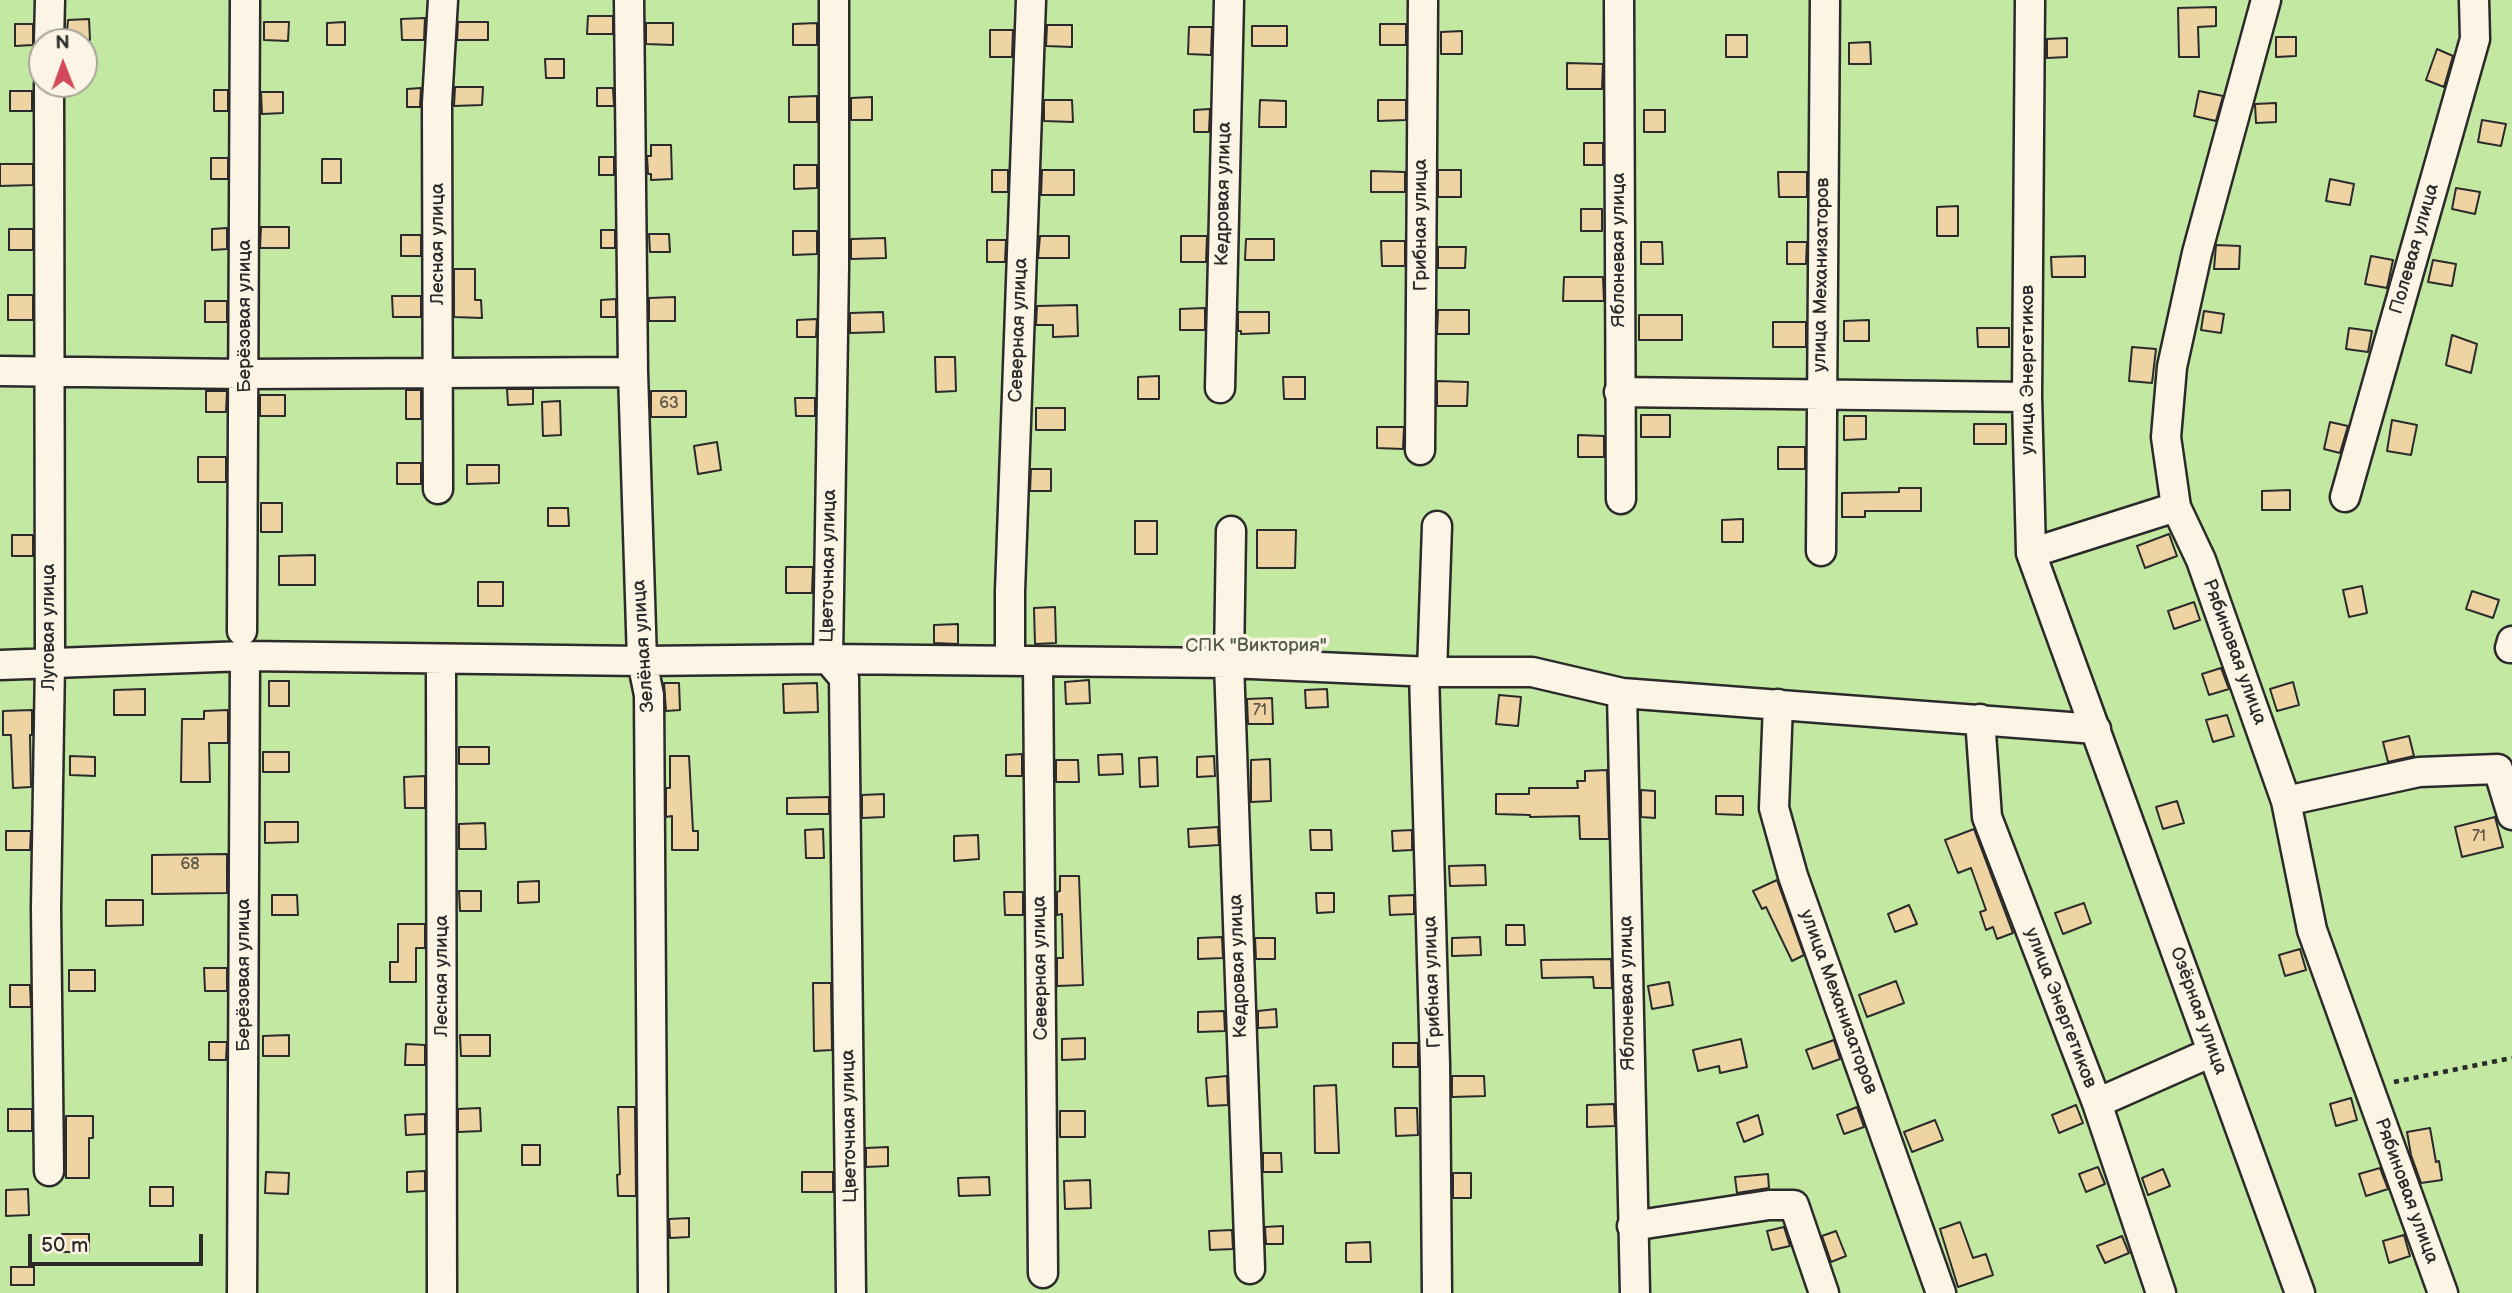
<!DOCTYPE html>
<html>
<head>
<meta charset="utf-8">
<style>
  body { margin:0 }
  #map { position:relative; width:2512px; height:1293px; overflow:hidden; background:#f8ebd1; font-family:"Balsamiq Sans",sans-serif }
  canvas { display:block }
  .north { position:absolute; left:28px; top:28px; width:70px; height:70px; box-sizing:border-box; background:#fcf5e5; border:2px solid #a8a49b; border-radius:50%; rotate:359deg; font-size:19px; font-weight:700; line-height:28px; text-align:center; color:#2b2b2b }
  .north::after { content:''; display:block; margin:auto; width:24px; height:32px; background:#d1495b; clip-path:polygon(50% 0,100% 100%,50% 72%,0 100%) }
  .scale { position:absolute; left:28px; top:1234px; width:175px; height:32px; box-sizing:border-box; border:4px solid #2b2b2b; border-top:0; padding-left:9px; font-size:21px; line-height:24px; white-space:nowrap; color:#2b2b2b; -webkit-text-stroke:5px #fcf5e5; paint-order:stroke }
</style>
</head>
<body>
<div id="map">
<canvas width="2512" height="1293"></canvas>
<div class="north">N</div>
<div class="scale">50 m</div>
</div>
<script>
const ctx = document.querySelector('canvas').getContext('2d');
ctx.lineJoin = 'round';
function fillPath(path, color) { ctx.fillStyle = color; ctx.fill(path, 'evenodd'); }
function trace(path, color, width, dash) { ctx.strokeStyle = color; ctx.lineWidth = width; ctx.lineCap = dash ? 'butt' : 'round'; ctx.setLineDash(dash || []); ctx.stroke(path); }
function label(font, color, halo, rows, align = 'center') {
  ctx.font = font + ' "Balsamiq Sans",sans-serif'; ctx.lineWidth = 7; ctx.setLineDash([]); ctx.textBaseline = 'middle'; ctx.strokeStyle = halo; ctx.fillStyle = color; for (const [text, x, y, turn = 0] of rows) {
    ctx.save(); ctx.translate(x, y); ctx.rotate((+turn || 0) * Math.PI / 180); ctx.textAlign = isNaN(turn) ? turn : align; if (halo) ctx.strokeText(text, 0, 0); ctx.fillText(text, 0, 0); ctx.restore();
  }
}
const green = new Path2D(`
  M0,0H2512V1293H0ZM42,42H84V84H42Z`);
const building = new Path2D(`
  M2216,7V26L2198,27L2199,57H2179L2178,8Z
  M588,16H613V34H587Z
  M425,18L424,40H402L401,19Z
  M89,19L90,40L66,41L68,20Z
  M264,22H289L288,41L264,40Z
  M345,22V45H327V23Z
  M458,22H488V40H457Z
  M646,23H673V45L646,44Z
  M817,23V45H793V24Z
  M15,24H33V45L15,46Z
  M1380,24H1406V45H1380Z
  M1047,25H1072V47L1046,46Z
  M1252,26H1287V46H1252Z
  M1189,27H1212L1211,55L1188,54Z
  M990,30H1013L1012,57H990Z
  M1462,31V54H1441V32Z
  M1726,35H1747V57H1726Z
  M2276,37H2296V56L2276,57Z
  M2067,38V57L2047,58V39Z
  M1870,42L1871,64H1849V43Z
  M2437,49L2453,56L2444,87L2426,80Z
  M545,59H564V78H546Z
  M1567,63L1603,64L1602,89H1567Z
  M455,87H483L482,105L454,106Z
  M421,88L420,107H407V89Z
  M597,88H613L614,106H597Z
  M214,90H228V111H214Z
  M10,91H32V111H10Z
  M2199,91L2223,96L2216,121L2194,116Z
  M261,92H283V113L262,114Z
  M817,96V122H789V97Z
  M872,97V120H851V98Z
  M1044,100H1072L1073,122L1044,121Z
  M1260,100L1286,101V127H1259Z
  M1378,100H1406V120L1378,121Z
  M2276,103V122L2256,123L2255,104Z
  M1210,109L1209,132H1194V110Z
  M1644,110H1665V132H1644Z
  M2482,120L2506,124L2501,146L2478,142Z
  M1584,143H1603V165H1584Z
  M651,145H671L672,179L651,180V174H648L647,156H651Z
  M599,157H614V175H599Z
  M211,158H228V179H211Z
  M322,159H341V183H322Z
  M0,164H33V185L0,186Z
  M794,165H817V188L794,189Z
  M992,170H1008V192H992Z
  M1042,170H1074V195H1041Z
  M1438,170H1461V197H1438Z
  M1371,171L1405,172V192H1371Z
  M1778,172H1807V197H1779Z
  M2330,179L2354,184L2350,205L2326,201Z
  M2456,188L2480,192L2475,214L2452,209Z
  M1958,206V236H1937V207Z
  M1581,209H1602V231H1581Z
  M261,227H289V248H260Z
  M227,228V249L212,250V229Z
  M9,229H33V250H9Z
  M601,230H615V248H601Z
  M793,231H817V254L793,255Z
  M649,234H669L670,252H650Z
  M401,235H421V256H401Z
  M1040,236H1069V258H1038Z
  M1181,236H1207L1206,262H1181Z
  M885,238L886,258L851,259V239Z
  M1246,239H1274V260H1245Z
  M987,240H1006L1005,262H987Z
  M1381,241H1405V266H1382Z
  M1641,242H1662L1663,264H1641Z
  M1787,242H1807L1806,264H1787Z
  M2216,245L2240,246L2239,269H2214Z
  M1438,247H1466L1465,268H1438Z
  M2085,256V277H2052L2051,257Z
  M2371,256L2393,260L2387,288L2365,284Z
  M2433,260L2456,264L2452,286L2428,282Z
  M454,269H475V300H481L482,318L454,317Z
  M1564,277H1603L1604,301H1563Z
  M8,295H33V320H8Z
  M392,296H421V317H393Z
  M675,297V321H649V298Z
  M616,299V317H601V300Z
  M205,301H227V322H205Z
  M1077,305L1078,336L1053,337V325H1036L1037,306Z
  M1205,308V330H1180V309Z
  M1438,310H1469V334H1437Z
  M2204,311L2224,314L2221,333L2201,330Z
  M883,312L884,332L850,333V313Z
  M1238,312H1269V333L1241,334V331H1238Z
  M1639,315H1682V340H1639Z
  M817,319L816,337H797V320Z
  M1869,320V341H1844V321Z
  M1773,322H1806V347H1773Z
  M1977,328H2009V347H1978Z
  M2349,328L2372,331L2368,352L2346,349Z
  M2452,335L2477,344L2471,373L2446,365Z
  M2132,347L2156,349L2152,383L2129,381Z
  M935,357H955L956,391L936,392Z
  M1159,376V399H1138V377Z
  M1283,377H1305V399H1284Z
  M1437,381L1468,382L1467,406H1437Z
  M507,389H533V404L508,405Z
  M406,390H421V419H406Z
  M206,391H227L226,412H206Z
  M651,391H686V417H651Z
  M260,395H285V416H260Z
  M795,398H815V416H796Z
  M560,401L561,435L543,436L542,402Z
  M1036,408H1065V430H1036Z
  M1641,415H1670V437H1641Z
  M1844,416H1866V439L1844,440Z
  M2392,420L2417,425L2411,455L2387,451Z
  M2330,422L2348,426L2340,453L2324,449Z
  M1974,424H2006V444H1974Z
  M1377,427H1404L1403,449L1377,448Z
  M1578,435L1604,436V457H1578Z
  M717,442L721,470L698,474L694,446Z
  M1778,447H1805V469H1778Z
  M198,457H226V482H198Z
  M397,463H421V484H397Z
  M467,465H499V483L467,484Z
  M1031,469H1051V491H1030Z
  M1899,488H1921V511H1865V517H1842V493L1899,492Z
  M2290,490V510H2262V491Z
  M261,503H282V532H261Z
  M548,508H568L569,526H548Z
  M1743,519V542H1722V520Z
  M1135,521H1157V554H1135Z
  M1257,530H1296L1295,568H1257Z
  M2169,534L2177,556L2145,568L2137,546Z
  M12,535H33V556H12Z
  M315,555V585H279V556Z
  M786,567H813L812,593H786Z
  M478,582H503V606H478Z
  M2362,586L2367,613L2349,617L2343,590Z
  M2472,591L2499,600L2493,618L2466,609Z
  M2194,602L2200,620L2174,629L2168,611Z
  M1055,607L1056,643L1035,644L1034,608Z
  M958,624V644L934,643V625Z
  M2221,668L2229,689L2209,695L2202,674Z
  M1089,680L1090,703L1066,704L1065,682Z
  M269,681H289V706H269Z
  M2293,682L2299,705L2277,711L2270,689Z
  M664,683H679L680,710L666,711Z
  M817,683L818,712L784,713L783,684Z
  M145,689V715H114V690Z
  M1327,689L1328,707L1306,708L1305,690Z
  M1499,695L1521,697L1518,726L1496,724Z
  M1272,698L1273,724H1248L1247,699Z
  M32,710V735H30L31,787L13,788L11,735H3V711Z
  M228,710V743H209L210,782H181L182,719H204V711Z
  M2227,715L2234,736L2213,742L2206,720Z
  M2409,736L2414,756L2388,762L2383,742Z
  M459,747H489V764H459Z
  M263,752H289V772H263Z
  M1022,754V776H1006V755Z
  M1122,754L1123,774L1099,775L1098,755Z
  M70,756L95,757V776L70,775Z
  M670,756H689L693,831H698V850H672V816L666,817V788H670Z
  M1214,756L1215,776L1197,777V757Z
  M1157,757L1158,786L1140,787L1139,758Z
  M1270,759L1271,801L1251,802V760Z
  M1056,760H1078L1079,782H1056Z
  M1607,770L1609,839H1580L1579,816L1530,817V815L1496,814V794H1529V788H1578L1577,781H1585V771Z
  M425,776V808H405L404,777Z
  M1641,790L1655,791V818L1641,817Z
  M884,794V817L862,818V795Z
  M1716,796H1743V815L1716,814Z
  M829,797V814H787V798Z
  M2177,801L2184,823L2163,829L2156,807Z
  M2495,817L2503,847L2462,857L2455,827Z
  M265,822H298V842L265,843Z
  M485,823L486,849H459V824Z
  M1218,827L1219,845L1189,847L1188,829Z
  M823,829L824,858H806L805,830Z
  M1974,829L2013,933L1997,939L1993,927L1986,930L1980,912L1986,910L1971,868L1958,873L1945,840Z
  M1310,830H1331L1332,850H1311Z
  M1412,830V850L1393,851L1392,831Z
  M6,831H31L30,850H6Z
  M978,835L979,859L954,861V836Z
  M227,854V893L152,894V855Z
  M1485,865L1486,885L1450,886L1449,866Z
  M1060,876H1079L1083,985L1057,986V958H1063L1062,914L1057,915V892L1060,891Z
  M1777,880L1804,955L1792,961L1766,907L1762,909L1753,891Z
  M539,881V902L518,903V882Z
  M459,891H481V911H460Z
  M1004,892H1023V915H1005Z
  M1316,893H1334V912L1317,913Z
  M272,895H297L298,915H272Z
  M1414,895V914L1390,915L1389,896Z
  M106,900H143V925L106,926Z
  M2084,903L2091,923L2063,934L2055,913Z
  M1909,905L1917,924L1895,932L1888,914Z
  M398,924H425V948H416V982H390V962H398Z
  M1506,925H1524L1525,945H1506Z
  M1222,937L1223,958L1198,959V938Z
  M1480,937L1481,955L1452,956V938Z
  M1255,938H1275V959H1256Z
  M2300,949L2306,970L2285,976L2279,955Z
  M1611,959L1612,988H1594L1593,977L1542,978L1541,960Z
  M204,968H227V991H205Z
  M69,970H95V991H69Z
  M1896,981L1904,1003L1867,1017L1859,995Z
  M1669,982L1673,1005L1652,1009L1648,986Z
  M813,983H831L832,1050L814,1051Z
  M10,985H30L31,1007H10Z
  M1276,1009L1277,1027L1258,1028V1011Z
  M1224,1011L1225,1031L1198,1032V1012Z
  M289,1035V1056H263V1036Z
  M460,1035H490V1056H461Z
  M1085,1038V1059L1062,1060V1039Z
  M1741,1039L1747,1067L1720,1073L1719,1066L1698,1071L1693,1050Z
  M1834,1040L1840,1059L1813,1069L1806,1050Z
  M209,1042H227L226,1060H209Z
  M1393,1043H1418V1067H1393Z
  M406,1044L425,1045V1065H405Z
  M1227,1076L1228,1105L1208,1106L1206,1078Z
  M1452,1076H1484L1485,1096L1452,1097Z
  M1336,1085L1339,1153H1315L1314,1086Z
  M2351,1098L2357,1120L2336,1126L2330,1104Z
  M1614,1104L1615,1126L1587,1127V1105Z
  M2076,1105L2083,1123L2059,1133L2052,1115Z
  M618,1107H635L636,1196H618L617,1175L620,1174Z
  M1857,1107L1864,1127L1844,1134L1837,1115Z
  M480,1108L481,1131L458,1132V1109Z
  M1395,1108H1417L1418,1135L1396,1136Z
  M8,1109H32V1131H8Z
  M1060,1111H1085V1137H1060Z
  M425,1114V1134L406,1135L405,1115Z
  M1758,1115L1763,1134L1744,1142L1737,1123Z
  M66,1116H93V1138H89V1178H66Z
  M1935,1120L1943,1140L1912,1152L1904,1132Z
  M2430,1128L2436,1162L2439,1161L2442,1180L2421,1183L2411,1155L2407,1132Z
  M522,1145H540V1165H522Z
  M888,1147V1166L866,1167V1148Z
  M1263,1153H1281L1282,1172H1263Z
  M2098,1167L2105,1184L2086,1192L2079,1174Z
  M2380,1168L2388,1189L2366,1196L2359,1174Z
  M2163,1169L2170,1186L2148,1195L2142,1178Z
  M425,1171V1191L407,1192V1172Z
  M266,1172L289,1173L288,1194L265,1193Z
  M802,1172H833V1192H802Z
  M1453,1173H1471V1198H1453Z
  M1768,1174L1769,1188L1737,1193L1735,1177Z
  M989,1177L990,1195L959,1196L958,1178Z
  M1090,1180L1091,1208L1065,1209L1064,1181Z
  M150,1187H173V1206H150Z
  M28,1189L29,1215L6,1216V1190Z
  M689,1218V1237L670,1238L669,1219Z
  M1960,1222L1973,1258L1986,1254L1993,1275L1958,1287L1940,1229Z
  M1283,1226V1244H1266L1265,1227Z
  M1784,1227L1790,1246L1772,1250L1767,1231Z
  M1232,1230L1233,1249L1210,1250L1209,1231Z
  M1836,1231L1846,1256L1831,1262L1822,1236Z
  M62,1234H89V1252H62Z
  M2404,1235L2410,1256L2389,1263L2383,1241Z
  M2122,1236L2129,1253L2105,1263L2097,1246Z
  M1370,1242L1371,1262H1346V1243Z
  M11,1267H34V1285H11Z`);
const path = new Path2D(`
  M2394,1082L2512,1058`);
const minor = new Path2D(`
  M629,0L633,372L642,661L649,695L653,1293
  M834,0V267L828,659L844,678L851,1293
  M1619,0L1621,499
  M2030,0L2027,397L2031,553L2300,1293
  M2266,0L2197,253L2172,367L2166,437L2176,507L2201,560L2286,801L2312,930L2443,1293
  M49,42L50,0
  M0,371L245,374L633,372
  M1220,388L1229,0
  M1619,392L2027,397
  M1420,450L1423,0
  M438,489L437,103L443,0
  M2345,497L2475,39L2474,0
  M1231,531L1229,663L1250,1269
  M1821,551L1825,0
  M2031,553L2176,507
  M242,631L245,0
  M2510,648L2512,641
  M441,660L442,1293
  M1010,660V591L1031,0
  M1038,662L1043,1273
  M0,665L245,656L642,661L828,659L1229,663L1432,672H1532L1622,693L2096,729
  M1424,672L1435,1065L1437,1293
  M1432,672L1437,526
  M1622,693L1635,1293
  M1778,704L1774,808L1793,876L1941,1293
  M1980,719L1987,817L2097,1103L2161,1293
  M2286,801L2419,772L2498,769L2512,815
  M2097,1103L2212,1052
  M49,1171L46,908L50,663L49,84
  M1632,1226L1769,1205H1794L1824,1293
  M242,1293L245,656`);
const numberNames = [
  ["63",669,404],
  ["71",1260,711],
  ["71",2479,837],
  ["68",190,865]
];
const streetNames = [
  ["Кедровая улица",1224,194,-89],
  ["Грибная улица",1421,225,-90],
  ["Лесная улица",438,244,-90],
  ["Полевая улица",2415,249,-74],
  ["Яблоневая улица",1619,250,-90],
  ["улица Механизаторов",1822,275,-89],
  ["Берёзовая улица",245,316,-90],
  ["Северная улица",1019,330,-88],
  ["улица Энергетиков",2028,370,-90],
  ["Цветочная улица",829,566,-89],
  ["Луговая улица",49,627,-90],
  ["Зелёная улица",644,646,-94],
  ["Рябиновая улица",2234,652,70],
  ["Кедровая улица",1239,966,-92],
  ["Северная улица",1041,968,-91],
  ["Берёзовая улица",244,975,-90],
  ["Лесная улица",442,976,-90],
  ["Грибная улица",1433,982,-92],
  ["Яблоневая улица",1628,993,-91],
  ["улица Механизаторов",1838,1002,70],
  ["улица Энергетиков",2060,1008,69],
  ["Озёрная улица",2198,1011,70],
  ["Цветочная улица",850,1126,-91],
  ["Рябиновая улица",2406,1191,70]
];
const parkNames = [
  ["СПК \"Виктория\"",1256,646]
];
fillPath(green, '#c3e8a1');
fillPath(building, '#edd4a2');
trace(building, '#2b2b2b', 2);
trace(minor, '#2b2b2b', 33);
trace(path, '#2b2b2b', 4.5, [5, 5]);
trace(minor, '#fcf5e5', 28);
label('16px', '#5c5549', null, numberNames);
label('19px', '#2b2b2b', '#fcf5e5', streetNames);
label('19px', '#515a48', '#fcf5e5', parkNames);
</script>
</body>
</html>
